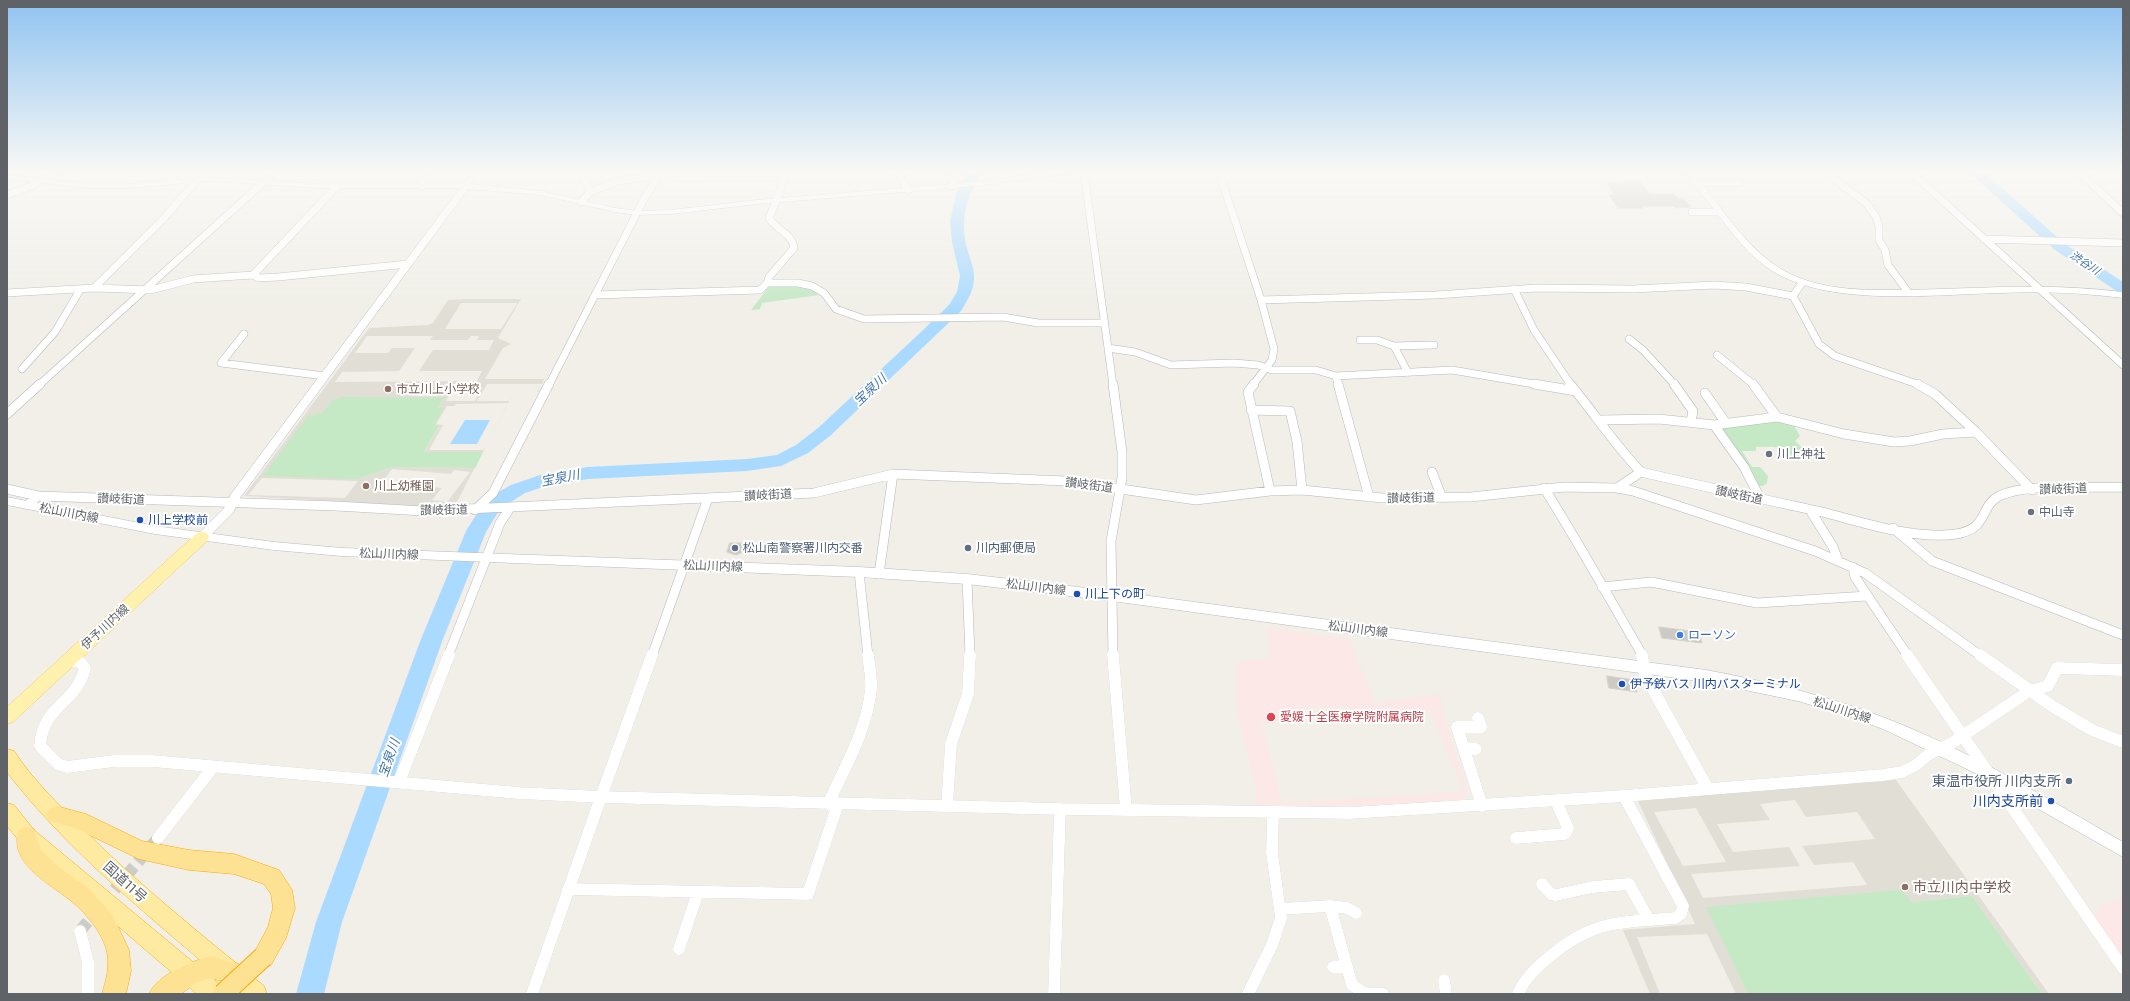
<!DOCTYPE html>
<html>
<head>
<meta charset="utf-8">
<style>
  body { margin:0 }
  #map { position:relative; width:2130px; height:1001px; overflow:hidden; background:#f1efe8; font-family:"Exo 2",sans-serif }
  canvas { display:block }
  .frame { position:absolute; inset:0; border:8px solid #5f6368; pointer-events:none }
</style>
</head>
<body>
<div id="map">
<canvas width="2130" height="1001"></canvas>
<div class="frame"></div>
</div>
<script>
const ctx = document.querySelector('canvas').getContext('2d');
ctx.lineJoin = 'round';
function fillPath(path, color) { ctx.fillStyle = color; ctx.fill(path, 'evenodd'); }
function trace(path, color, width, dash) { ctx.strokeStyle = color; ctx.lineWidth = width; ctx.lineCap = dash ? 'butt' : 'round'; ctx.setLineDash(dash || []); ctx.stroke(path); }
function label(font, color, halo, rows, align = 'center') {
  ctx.font = font + ' "Exo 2","Noto Sans JP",sans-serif'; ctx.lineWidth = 4; ctx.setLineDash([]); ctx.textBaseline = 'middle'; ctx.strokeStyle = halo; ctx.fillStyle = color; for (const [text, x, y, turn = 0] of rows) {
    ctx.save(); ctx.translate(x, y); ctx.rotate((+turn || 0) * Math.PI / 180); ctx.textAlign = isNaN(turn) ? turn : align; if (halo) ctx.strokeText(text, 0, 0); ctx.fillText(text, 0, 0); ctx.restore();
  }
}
const education = new Path2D(`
  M466,299H521L498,338L552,363L538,392H514L457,502L435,507L244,496L369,328L428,325L433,323L448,300ZM461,303H517V304L501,329H445ZM367,336H433L430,340H468L471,336H479L477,340H494L489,350H433L419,371H482L477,381L335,382L342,372L399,371L415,348H392L388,353H355ZM511,344L552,363L544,379H485L503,348ZM487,384H542L537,392H514L509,401H477ZM454,387H482L475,401H446ZM439,390L436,396H411L415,391ZM444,398L438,408H444L433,426L439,427L424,452H483L474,468L393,467L358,479L308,416L323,412L331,401ZM508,403L484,450H429L443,425L436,424L447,406H454L456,404ZM392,469L451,474L454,470L470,472L447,502L432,500L442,488L404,485L400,490L377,488ZM262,478L357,481H358L345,498L248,495Z
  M1896,780L2049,994H2042L1972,896L1911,902L1707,907L1748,994H1736L1707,934L1637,937L1660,994H1650L1623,930L1695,924L1637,799ZM1795,800L1806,817L1857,812L1875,839L1802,846L1814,865L1853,862L1867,885L1703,898L1691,874L1800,866L1789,847L1733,852L1717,824L1770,820L1760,804ZM1696,808L1726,862L1683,866L1654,812Z`);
const medical = new Path2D(`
  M1268,628L1349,639L1375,704L1441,694V707L1468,793L1460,800L1379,806L1256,805V788L1238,718L1235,683L1238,662L1269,658ZM1349,706L1352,716L1431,712L1464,792L1282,803L1261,723L1304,720L1301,709Z
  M2123,898V962L2094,923L2100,906Z`);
const green = new Path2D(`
  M770,285C787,285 807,282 819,295L762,303L760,309L751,310Z
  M341,397L444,398L438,408H444L434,426H439L424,452H483L475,468L393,467L358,479L263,476L308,416L323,412L331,401Z
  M1778,419L1792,422L1800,436L1795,441L1807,452L1797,459H1793C1786,444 1770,447 1756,447V451H1742L1752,467H1760L1768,476L1767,483L1763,486H1758L1721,432L1722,426Z
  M1902,890L1911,902L1972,896L2042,994H1748L1706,907Z`);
const water = new Path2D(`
  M465,420H490L477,444H450Z`);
const river = new Path2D(`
  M967,172H981C973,187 965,204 964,221C962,263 990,269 961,311L830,436L808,453L781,466L747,471L588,479L546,486L525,493L500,509L486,532L443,639L342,922L324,994H296L316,922L421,639L466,531L486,499L511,485L543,474L588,467L747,459L777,455L796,445L818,428L921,332L949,305L957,292L960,276L952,242L950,221L956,194Z
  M1969,172H1984L2065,244L2123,282V294L2118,292L2055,250Z`);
const building = new Path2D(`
  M1623,180H1639L1649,194H1674L1678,198H1683L1691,207L1676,208L1674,206H1641L1643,208H1618L1609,195H1615L1607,183L1625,182Z
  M730,543H743L741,553L736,555L727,552Z
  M1659,627L1699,632L1702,643L1662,638Z
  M1607,676L1634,680L1637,692L1609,688Z`);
const minorTunnel = new Path2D(`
  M80,931L158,838`);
const minorFar2 = new Path2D(`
  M422,172V186
  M898,172L908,190
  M1084,172L1113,385
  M1219,172L1261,300L1274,349L1272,360L1253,385
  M1825,172L1867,204L1876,217L1879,226V240L1885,250L1888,265L1908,292
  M1911,172L2123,365
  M2079,172L2123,213
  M168,182L177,172
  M1698,183H1739
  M952,186L956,172
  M590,192L618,181L681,172L785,173
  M7,195L31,186L54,172
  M581,202L590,192L582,172
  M1692,212H1719
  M1984,239L2123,243
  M253,275L337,186
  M767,283L769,277L794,248C792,233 776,230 769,218L778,197L785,172
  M94,288L164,218L197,180
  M1514,289L1534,330L1571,385
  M7,293L94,288L151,290L193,279L253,275L259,278L278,277L408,264
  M595,295L760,290L767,283H798L812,286L824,293L836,309L864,319L1003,317L1038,323H1104
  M1793,296L1819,344L1835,356L1920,385
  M1793,296L1802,283
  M1261,300L1436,295L1536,288L1633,289L1714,285L1746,287L1793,296
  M244,334L221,363L325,376
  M1629,339L1643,350L1675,385
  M1360,340H1377L1394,346L1408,373
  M1394,346L1434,345
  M1108,348L1135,352L1171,365L1234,363L1258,365L1272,370H1316L1336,376L1452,370L1540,385
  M1717,355L1754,385
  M22,369L55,332L80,290
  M1336,376L1338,385
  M39,385L275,172
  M549,385L643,201L658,176L663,172`);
const minorFar1 = new Path2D(`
  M1113,384L1122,452V478L1111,541L1113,656
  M1254,384L1248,392L1270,491
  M1338,384L1369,497
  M1534,384L1576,391
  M1570,384C1594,413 1615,445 1641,472
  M1674,384L1693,411L1691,422
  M1753,384L1777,417
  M1917,384L1935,394L1976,432L2032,490
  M1705,393L1726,423
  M1251,410L1290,411L1297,441L1302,490
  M7,414L40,384
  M1600,420L1659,419L1714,425L1777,417L1844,434L1894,442L1910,441L1943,434L1976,432
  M1714,425L1744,467L1761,500
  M1432,472L1442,498
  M1641,472C1701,486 1762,499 1822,512C1862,522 1914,540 1956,534C1989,529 1979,507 1999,496C2029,482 2089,489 2123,487
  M1544,488C1579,543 1610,600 1643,656
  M1617,488L1641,472
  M7,489L38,496
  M28,505L38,496L336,506L423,511L814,493L893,474L1066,481L1196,500L1270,491L1302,490L1382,498L1471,497L1564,487L1617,488L1633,491L1815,551L1865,573L1981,656
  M475,510L493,493L549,384
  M1810,510L1833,547L1838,560
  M1893,528L1932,561L2123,635
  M1853,567L1855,577L1908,656
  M859,572L868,656
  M879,574L893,474
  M967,579L970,656
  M1602,587L1651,582L1757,603L1867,596
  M448,656L500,523L510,508
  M652,656L708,498`);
const minor = new Path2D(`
  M652,655L601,797L1060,809L1350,813L1624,796L1883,775L1902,772L1916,765L1929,754L1952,743L2029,691L2048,686L2057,668L2123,670
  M1113,655L1126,810
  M1642,655L1645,675L1708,789
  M1907,655L2123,968
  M1980,655L2052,706L2092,730L2123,742
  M70,660L80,662L85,668C76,705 43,704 40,746L58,764L67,767L114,761H152L519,793L601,797L532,994
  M1478,718L1481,727H1457L1482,806
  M1464,749H1476
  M399,782L449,655
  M828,804C845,767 867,730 871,689C872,678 869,666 868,655
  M947,806L951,744L968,694L970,655
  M158,838L213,767
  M1516,838L1565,834L1568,828L1556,801
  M1542,884L1551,894L1556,895L1593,887L1629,884L1649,920
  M568,889L808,894L838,804
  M1330,906L1347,908L1356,913
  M1280,909L1330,906L1352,985L1364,993L1383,994
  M80,931L88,962V994
  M679,949L698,892
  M1333,967H1346
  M1444,980L1446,994
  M1054,994L1060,809
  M1248,994L1272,945L1281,918L1272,853L1273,812
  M1518,994C1525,978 1536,968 1549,957C1594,919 1620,923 1675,918L1681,914L1683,906L1624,796`);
const tertiary = new Path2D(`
  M472,172H480L471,184L541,191L615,208L637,211L671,210L757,200L976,182L1047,172H1069L1065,174L976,186L757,204L671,214L637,215L615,212L541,195L468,189L240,498L233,513L206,540L202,541L196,537L198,534L224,508L231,494L460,188H318L211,181L127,188H87L7,179V175L87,184H127L211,177L318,184H463Z
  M1684,172H1692C1719,202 1739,239 1772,263C1812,292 1862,290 1909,290C1940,289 1971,288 2002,287C2043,286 2083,287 2123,292V298C2083,293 2043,291 2002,293C1934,294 1822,309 1765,266C1741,248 1724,222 1705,198C1699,189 1691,181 1684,172Z`);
const secondary = new Path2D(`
  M7,497L155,526L274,542L342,548L859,567L967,574L1112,591L1706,670C1770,682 1833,697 1893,721C1973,753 2048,799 2123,842V857L1973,772L1883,729L1842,714L1798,701L1706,682L1112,601L967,584L859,577L342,556L274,550L155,534L7,505Z`);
const primary = new Path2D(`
  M202,532L207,533L209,537L207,541L13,722L7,724V707L197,533Z`);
const trunk = new Path2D(`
  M7,749L14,751C33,780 58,804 82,828C139,885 202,935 264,986L267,994H240C161,926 78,861 13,780L7,772Z
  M7,803L14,805L34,830L222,986L225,994H197L20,842L7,826Z`);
const motorway = new Path2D(`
  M56,806L86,814L142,841L189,850L234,854L279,870L292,890L295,908L286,938L271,965L263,968L255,965L252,957L268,927L273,908L271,894L264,884L234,874L189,870L139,859L75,828L49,821L46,815L49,809Z
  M27,827L34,829L40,849L60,868L87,887L112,914L129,950L131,971L126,994H102C106,980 110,967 107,952C103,933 85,912 70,900C50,884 5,861 20,829Z
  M209,956L239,964L242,972L239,980L231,983L209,978L197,982L181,994H149C158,974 190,963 209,956Z`);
const motorwayBridge = new Path2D(`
  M223,994L263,957`);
const markers = [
  [388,389,4,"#8d6e63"],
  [1769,454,4,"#6b7280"],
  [366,486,4,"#8d6e63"],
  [2031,512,4,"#6b7280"],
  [140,520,4,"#1a4fb4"],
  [735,548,4,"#5c6f8a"],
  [968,548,4,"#5c6f8a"],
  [1077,594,4,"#1a4fb4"],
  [1680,635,4,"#3f7fe0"],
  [1622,684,4,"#1a4fb4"],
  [1271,717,5,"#e0444e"],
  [2069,781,4,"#5c6f8a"],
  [2051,801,4,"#1a4fb4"],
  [1905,887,4,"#8d6e63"]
];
const farWaternames = [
  ["渋谷川",2085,263,34]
];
const educationNames = [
  ["市立川上小学校",396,389],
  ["川上幼稚園",374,486]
];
const worshipNames = [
  ["川上神社",1777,454],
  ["中山寺",2039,512]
];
const streetNames = [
  ["讃岐街道",1089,485,7],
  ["讃岐街道",2063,489,-2],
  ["讃岐街道",768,495,-3],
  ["讃岐街道",1739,495,12],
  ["讃岐街道",1411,498,-1],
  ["讃岐街道",121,499,2],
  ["讃岐街道",444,510,-1],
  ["松山川内線",69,513,11],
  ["松山川内線",389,554,2],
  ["松山川内線",713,566,2],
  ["松山川内線",1036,587,7],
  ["伊予川内線",105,627,-43],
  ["松山川内線",1358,629,7],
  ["松山川内線",1842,710,18]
];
const transitNames = [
  ["川上学校前",148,520],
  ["川上下の町",1085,594],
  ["伊予鉄バス 川内バスターミナル",1630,684]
];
const serviceNames = [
  ["松山南警察署川内交番",743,548],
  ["川内郵便局",976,548]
];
const shopNames = [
  ["ローソン",1688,635]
];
const healthNames = [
  ["愛媛十全医療学院附属病院",1280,717]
];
const waterNames = [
  ["宝泉川",870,390,-43],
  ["宝泉川",560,478,-11],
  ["宝泉川",389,758,-70]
];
const nearServicenames = [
  ["東温市役所 川内支所",2061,781]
];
const nearTransitnames = [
  ["川内支所前",2043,801]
];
const nearStreetnames = [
  ["国道11号",125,882,42]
];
const nearEducationnames = [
  ["市立川内中学校",1913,887]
];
fillPath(education, '#e1ded6');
fillPath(medical, '#fce8e6');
fillPath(green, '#c5e8c5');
fillPath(water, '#aadaff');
fillPath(river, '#aadaff');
fillPath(building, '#cccac5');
trace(building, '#d6d1c6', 1);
trace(minorTunnel, '#ccccc8', 12, [12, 6]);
trace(minorFar2, '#b5b8bc', 8);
trace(minorFar1, '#b5b8bc', 10);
trace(minor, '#b5b8bc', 12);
trace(tertiary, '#b5b8bc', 1);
trace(secondary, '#b6babf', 1);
trace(primary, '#f2c960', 1);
trace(trunk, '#f9ab00', 1);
trace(motorway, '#f9ab00', 1);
trace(minorFar2, '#fff', 7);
trace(minorFar1, '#fff', 9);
trace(minor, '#fff', 12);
fillPath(tertiary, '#fff');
fillPath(secondary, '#fff');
fillPath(primary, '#fff2af');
fillPath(trunk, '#feeaa1');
fillPath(motorway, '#fde293');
trace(motorwayBridge, '#f9ab00', 22, []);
trace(motorwayBridge, '#fde293', 20);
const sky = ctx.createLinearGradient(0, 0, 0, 312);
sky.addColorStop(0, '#8fc3f1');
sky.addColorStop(0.55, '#f9f8f5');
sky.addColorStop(1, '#f9f8f500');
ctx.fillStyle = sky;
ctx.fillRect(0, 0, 2130, 312);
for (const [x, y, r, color] of markers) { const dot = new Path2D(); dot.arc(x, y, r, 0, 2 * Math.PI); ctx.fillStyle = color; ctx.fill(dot); trace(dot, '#fff', 1.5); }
label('italic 11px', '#4174aa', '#fff', farWaternames);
label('12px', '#785e54', '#fff', educationNames, 'left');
label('12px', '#5b616d', '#fff', worshipNames, 'left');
label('12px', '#5f6368', '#fff', streetNames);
label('12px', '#164399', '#fff', transitNames, 'left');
label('12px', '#4e5e75', '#fff', serviceNames, 'left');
label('12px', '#366cbe', '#fff', shopNames, 'left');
label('12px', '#be3a42', '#fff', healthNames, 'left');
label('italic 13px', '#4174aa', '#fff', waterNames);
label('14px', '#4e5e75', '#fff', nearServicenames, 'right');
label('14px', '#164399', '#fff', nearTransitnames, 'right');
label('14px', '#5f6368', '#fff', nearStreetnames);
label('14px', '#785e54', '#fff', nearEducationnames, 'left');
</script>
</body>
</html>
